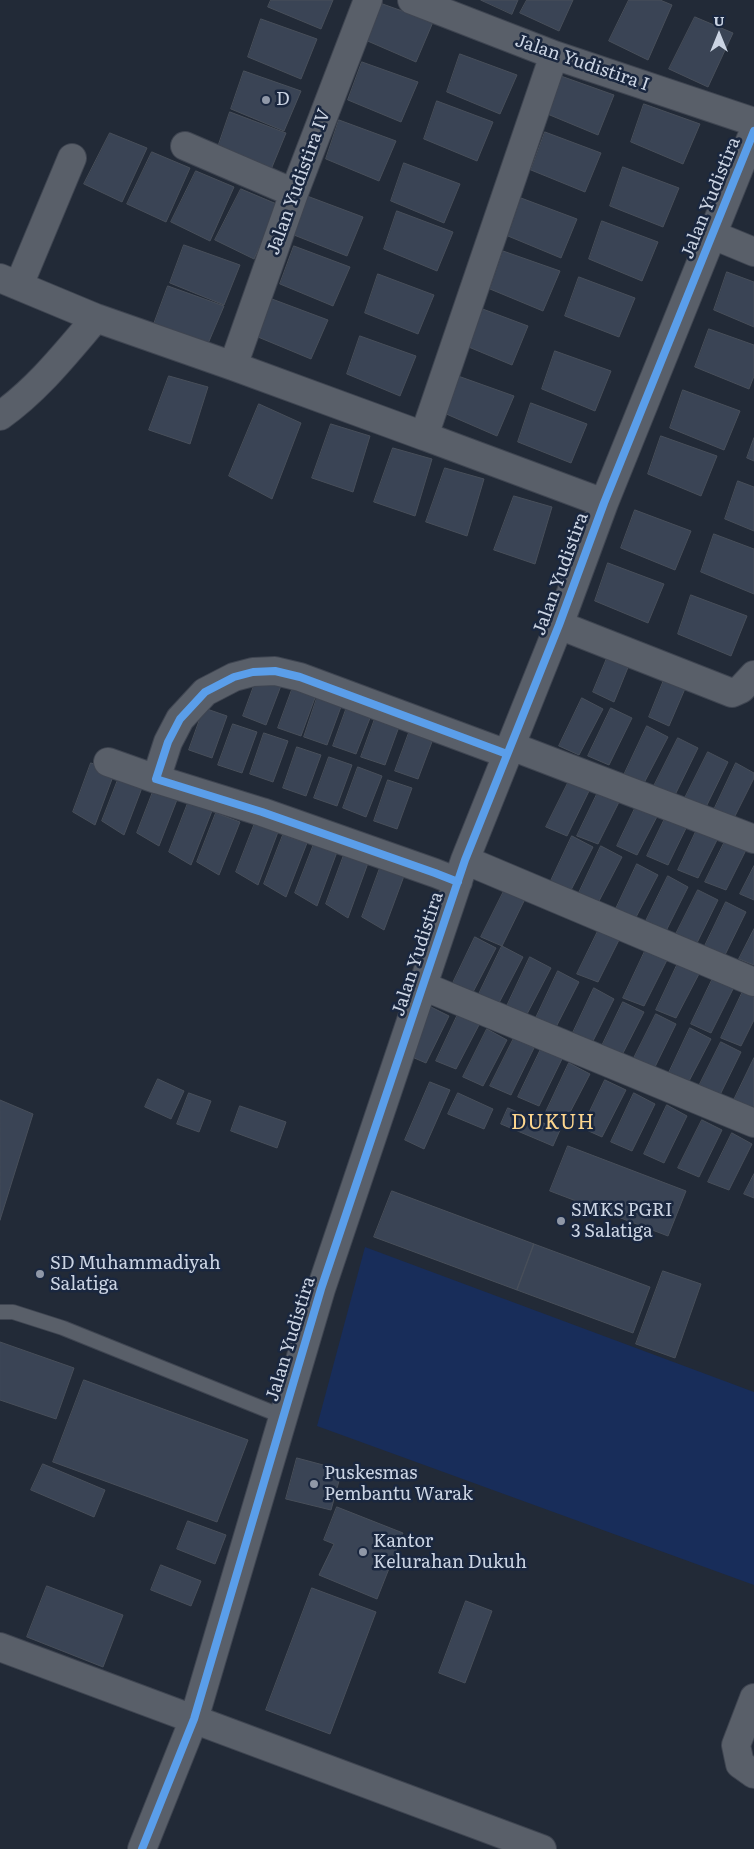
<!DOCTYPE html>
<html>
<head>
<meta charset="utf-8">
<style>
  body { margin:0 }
  #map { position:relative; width:754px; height:1849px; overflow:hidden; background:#222a37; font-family:Literata,serif }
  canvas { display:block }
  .north { position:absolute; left:694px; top:10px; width:50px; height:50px; -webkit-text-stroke:4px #1a273f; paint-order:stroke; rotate:0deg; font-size:14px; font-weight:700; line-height:20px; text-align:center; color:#cbd4e3 }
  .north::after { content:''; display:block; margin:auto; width:18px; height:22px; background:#cbd4e3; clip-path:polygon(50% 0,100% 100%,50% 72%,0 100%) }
</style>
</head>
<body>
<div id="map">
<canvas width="754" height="1849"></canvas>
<div class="north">U</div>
</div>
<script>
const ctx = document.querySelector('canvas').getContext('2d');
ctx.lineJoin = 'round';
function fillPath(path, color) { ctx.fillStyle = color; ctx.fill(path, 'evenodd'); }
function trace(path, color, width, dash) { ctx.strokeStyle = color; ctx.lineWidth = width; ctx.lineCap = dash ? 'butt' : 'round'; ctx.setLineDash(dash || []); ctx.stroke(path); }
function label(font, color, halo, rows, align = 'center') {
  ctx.font = font + ' Literata,serif'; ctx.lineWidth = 5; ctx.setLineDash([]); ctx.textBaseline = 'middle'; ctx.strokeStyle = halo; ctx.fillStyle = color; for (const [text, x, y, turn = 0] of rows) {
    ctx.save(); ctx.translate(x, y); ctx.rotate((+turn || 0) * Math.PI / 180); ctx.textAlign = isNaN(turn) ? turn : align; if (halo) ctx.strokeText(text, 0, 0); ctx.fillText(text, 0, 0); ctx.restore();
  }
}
const green = new Path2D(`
  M365,1247L754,1392V1585L317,1426Z`);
const building = new Path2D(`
  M271,0H333L321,29L268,7Z
  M481,0H518L512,14Z
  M527,0H573L559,31L520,13Z
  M629,0H660L672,5L648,60L609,41Z
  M377,2L433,22L416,62L363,39Z
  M695,17L733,33L708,87L669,69Z
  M261,19L317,39L301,79L248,57Z
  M460,54L517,75L500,114L447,92Z
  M362,62L418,82L401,122L348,100Z
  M244,71L301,91L284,131L231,109Z
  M558,75L614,95L598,135L545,113Z
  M437,101L493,122L477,161L424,139Z
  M644,104L700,124L683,164L631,142Z
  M230,112L286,133L270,172L217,150Z
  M339,120L396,141L379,181L326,159Z
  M545,132L601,153L585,192L531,170Z
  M110,133L147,148L122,202L84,184Z
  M152,152L190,168L166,222L127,204Z
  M404,163L460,184L444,223L391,201Z
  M623,167L679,188L663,227L610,206Z
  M196,171L234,187L210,241L171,222Z
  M241,189L279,205L254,259L215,240Z
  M307,196L363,217L347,256L294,235Z
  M521,198L577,219L561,258L508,236Z
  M397,211L453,232L437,271L384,249Z
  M602,221L658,242L642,281L589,259Z
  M184,245L240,265L224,305L170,283Z
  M294,246L350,267L333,306L280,284Z
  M503,251L560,271L543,311L490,289Z
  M727,272L754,282V327L714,310Z
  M378,274L434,295L418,334L365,313Z
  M579,277L635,298L619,337L565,316Z
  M168,286L224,306L207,346L154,324Z
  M272,299L328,320L311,359L258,337Z
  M472,305L528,326L512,365L459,343Z
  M709,329L754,345V376L749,389L695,367Z
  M360,336L416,356L400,396L347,374Z
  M555,351L611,371L595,411L542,389Z
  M169,376L208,387L190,444L149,430Z
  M458,376L514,396L497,436L444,413Z
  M683,390L740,411L724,450L670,428Z
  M531,403L587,424L571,463L518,442Z
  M259,404L301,423L272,499L229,476Z
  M331,424L370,436L353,492L312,478Z
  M661,436L717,456L701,496L648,474Z
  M754,438V461L747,458Z
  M393,448L432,459L415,516L374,502Z
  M445,468L484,479L467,536L426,522Z
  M738,481L754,487V531L725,519Z
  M514,496L552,507L535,564L494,550Z
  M635,510L691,531L675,570L621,548Z
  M714,534L754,549V594L701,572Z
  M608,563L664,584L648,623L595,601Z
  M691,595L747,616L731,656L678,634Z
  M610,651L631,660L614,702L593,692Z
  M258,675L282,683L266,725L243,716Z
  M666,675L687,684L669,726L649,717Z
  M293,687L316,695L301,736L278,728Z
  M318,695L342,704L327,745L304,737Z
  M582,698L603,709L579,755L559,746Z
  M348,704L372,713L356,754L333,746Z
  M204,708L227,716L212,758L189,750Z
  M611,708L632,718L609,765L588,756Z
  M376,716L400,724L385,765L361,757Z
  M233,724L257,732L242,773L218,765Z
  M647,726L668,737L644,783L624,775Z
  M410,730L433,739L418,779L395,771Z
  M264,733L288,741L273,782L250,774Z
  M678,738L698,748L675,795L654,786Z
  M297,747L321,755L306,796L283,788Z
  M708,752L728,762L705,809L684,800Z
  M329,757L352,765L337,806L314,798Z
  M91,763L115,771L95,825L73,812Z
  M736,763L754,773V778L733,820L713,812Z
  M358,767L382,776L366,817L343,808Z
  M121,772L145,780L124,835L102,821Z
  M570,779L590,789L567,836L546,827Z
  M388,780L412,788L397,829L374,821Z
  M156,784L180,792L159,846L137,833Z
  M600,788L621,798L598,844L577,836Z
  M640,798L661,809L637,855L617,846Z
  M188,803L212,811L191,865L169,852Z
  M670,808L691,818L668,865L647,856Z
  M216,813L240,822L219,875L197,862Z
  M701,821L721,832L698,878L678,870Z
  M255,823L278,832L258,885L236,872Z
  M729,833L749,844L726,890L705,882Z
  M283,835L307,843L286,897L264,884Z
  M572,836L593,847L569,894L549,885Z
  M314,844L337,852L317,906L295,893Z
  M601,846L622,857L598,903L578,895Z
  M344,855L368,863L348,918L326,904Z
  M637,864L658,875L634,921L614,913Z
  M754,866V900L740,894Z
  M380,868L404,876L384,930L362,917Z
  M668,876L688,887L665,933L644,925Z
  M505,889L525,899L502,946L481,937Z
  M698,890L718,900L695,947L674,938Z
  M726,902L746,912L723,959L703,950Z
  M601,925L621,936L598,982L577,974Z
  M754,929V965L739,959Z
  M475,937L496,948L472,994L452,985Z
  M502,946L523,957L499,1003L479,994Z
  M646,949L667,960L644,1006L623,998Z
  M530,957L551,968L527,1014L507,1006Z
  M679,961L700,972L676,1018L656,1010Z
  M558,971L579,982L555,1029L535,1020Z
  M714,976L734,987L711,1033L691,1024Z
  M594,988L614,999L591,1045L571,1037Z
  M744,989L754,994V1020L741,1046L721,1038Z
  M623,1002L644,1012L620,1059L600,1050Z
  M429,1006L449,1016L426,1063L405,1054Z
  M459,1012L480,1023L456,1069L436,1061Z
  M656,1014L676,1024L653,1071L632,1062Z
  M690,1028L711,1039L687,1085L667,1077Z
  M487,1029L507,1040L483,1086L463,1077Z
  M514,1038L534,1048L511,1095L490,1086Z
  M721,1042L741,1052L718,1099L697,1090Z
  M541,1049L562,1059L539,1106L518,1097Z
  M754,1058V1109L733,1102Z
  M569,1063L590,1074L566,1120L546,1112Z
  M158,1079L184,1091L171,1119L145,1107Z
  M605,1080L626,1090L602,1137L582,1128Z
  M430,1082L450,1090L424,1149L405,1140Z
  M189,1093L211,1101L199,1132L177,1124Z
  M458,1093L493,1109L484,1129L448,1114Z
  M634,1093L655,1104L632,1151L611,1142Z
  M0,1100L33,1114L0,1220Z
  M667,1105L687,1116L664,1163L644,1154Z
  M240,1106L286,1122L277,1148L231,1131Z
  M508,1108L560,1130L553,1146L501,1124Z
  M702,1120L722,1130L699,1177L678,1168Z
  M732,1133L752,1144L729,1190L708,1182Z
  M568,1146L686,1191L668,1236L550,1191Z
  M754,1174V1198L744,1194Z
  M392,1191L534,1244L517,1290L374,1237Z
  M534,1244L650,1287L633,1333L517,1290Z
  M663,1271L701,1284L675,1358L636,1344Z
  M0,1342L74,1368L56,1419L0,1400Z
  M84,1380L248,1440L217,1522L53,1462Z
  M297,1458L342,1470L331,1510L286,1499Z
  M43,1464L105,1490L94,1517L31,1490Z
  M337,1507L403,1533L377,1599L319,1575L334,1544L324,1540Z
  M188,1521L226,1535L215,1564L177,1549Z
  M161,1565L201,1581L191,1606L151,1590Z
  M47,1586L123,1615L103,1667L27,1637Z
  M312,1588L376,1612L330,1734L266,1710Z
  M466,1601L492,1611L465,1683L439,1673Z`);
const service = new Path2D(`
  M0,1312H13L63,1328L284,1417`);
const minor = new Path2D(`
  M412,0L554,55L754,122
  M554,55L424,436L604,503
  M185,146L294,193
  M713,235L754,252
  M0,278L96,318L233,366L424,436
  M19,285L72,158
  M233,366L294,193L368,0
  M0,416C38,389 66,353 96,318
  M559,625L732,693L741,689L754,675
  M511,746L754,839
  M108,762L156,779
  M465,860L754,982
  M458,882L435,873L262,812L156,779L168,742L180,719L205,692L234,677L253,672L275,671L300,677L507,754
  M423,986L754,1123
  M0,1647L542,1849
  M754,1698L736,1745L740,1764L754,1774
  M142,1849L194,1719L321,1289L465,860L559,625L604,503L754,131`);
const cycleway = new Path2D(`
  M458,882L435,873L262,812L156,779L168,742L180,719L205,692L234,677L253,672L275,671L300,677L507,754
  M142,1849L194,1719L321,1289L465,860L559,625L604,503L754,131`);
const markers = [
  [266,100,5,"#9098a7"],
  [561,1221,5,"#9098a7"],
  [40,1274,5,"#9098a7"],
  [314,1484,5,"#9098a7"],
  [363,1552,5,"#9098a7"]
];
const streetNames = [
  ["Jalan Yudistira I",582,63,19],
  ["Jalan Yudistira IV",299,182,-70],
  ["Jalan Yudistira",711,198,-68],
  ["Jalan Yudistira",561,574,-70],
  ["Jalan Yudistira",418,954,-72],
  ["Jalan Yudistira",291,1339,-73]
];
const poiNames = [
  ["D",276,100],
  ["SMKS PGRI",571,1211],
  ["3 Salatiga",571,1232],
  ["SD Muhammadiyah",50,1264],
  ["Salatiga",50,1285],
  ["Puskesmas",324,1474],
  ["Pembantu Warak",324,1495],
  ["Kantor",373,1542],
  ["Kelurahan Dukuh",373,1563]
];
const quarterNames = [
  ["DUKUH",553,1123]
];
fillPath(green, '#182d5a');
fillPath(building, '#3a4455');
trace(building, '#484f5a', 1);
trace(service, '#3f4551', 16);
trace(minor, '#3f4551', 30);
trace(service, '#595f69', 14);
trace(minor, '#595f69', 28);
trace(cycleway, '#5a9eea', 8);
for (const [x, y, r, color] of markers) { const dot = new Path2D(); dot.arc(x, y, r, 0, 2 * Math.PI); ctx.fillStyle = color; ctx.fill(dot); trace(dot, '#1a273f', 2); }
label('18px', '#cbd4e3', '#1a273f', streetNames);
label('18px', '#cbd4e3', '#1a273f', poiNames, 'left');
ctx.letterSpacing = '1px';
label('20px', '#fdd68e', '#1a273f', quarterNames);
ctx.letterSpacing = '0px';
</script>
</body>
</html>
